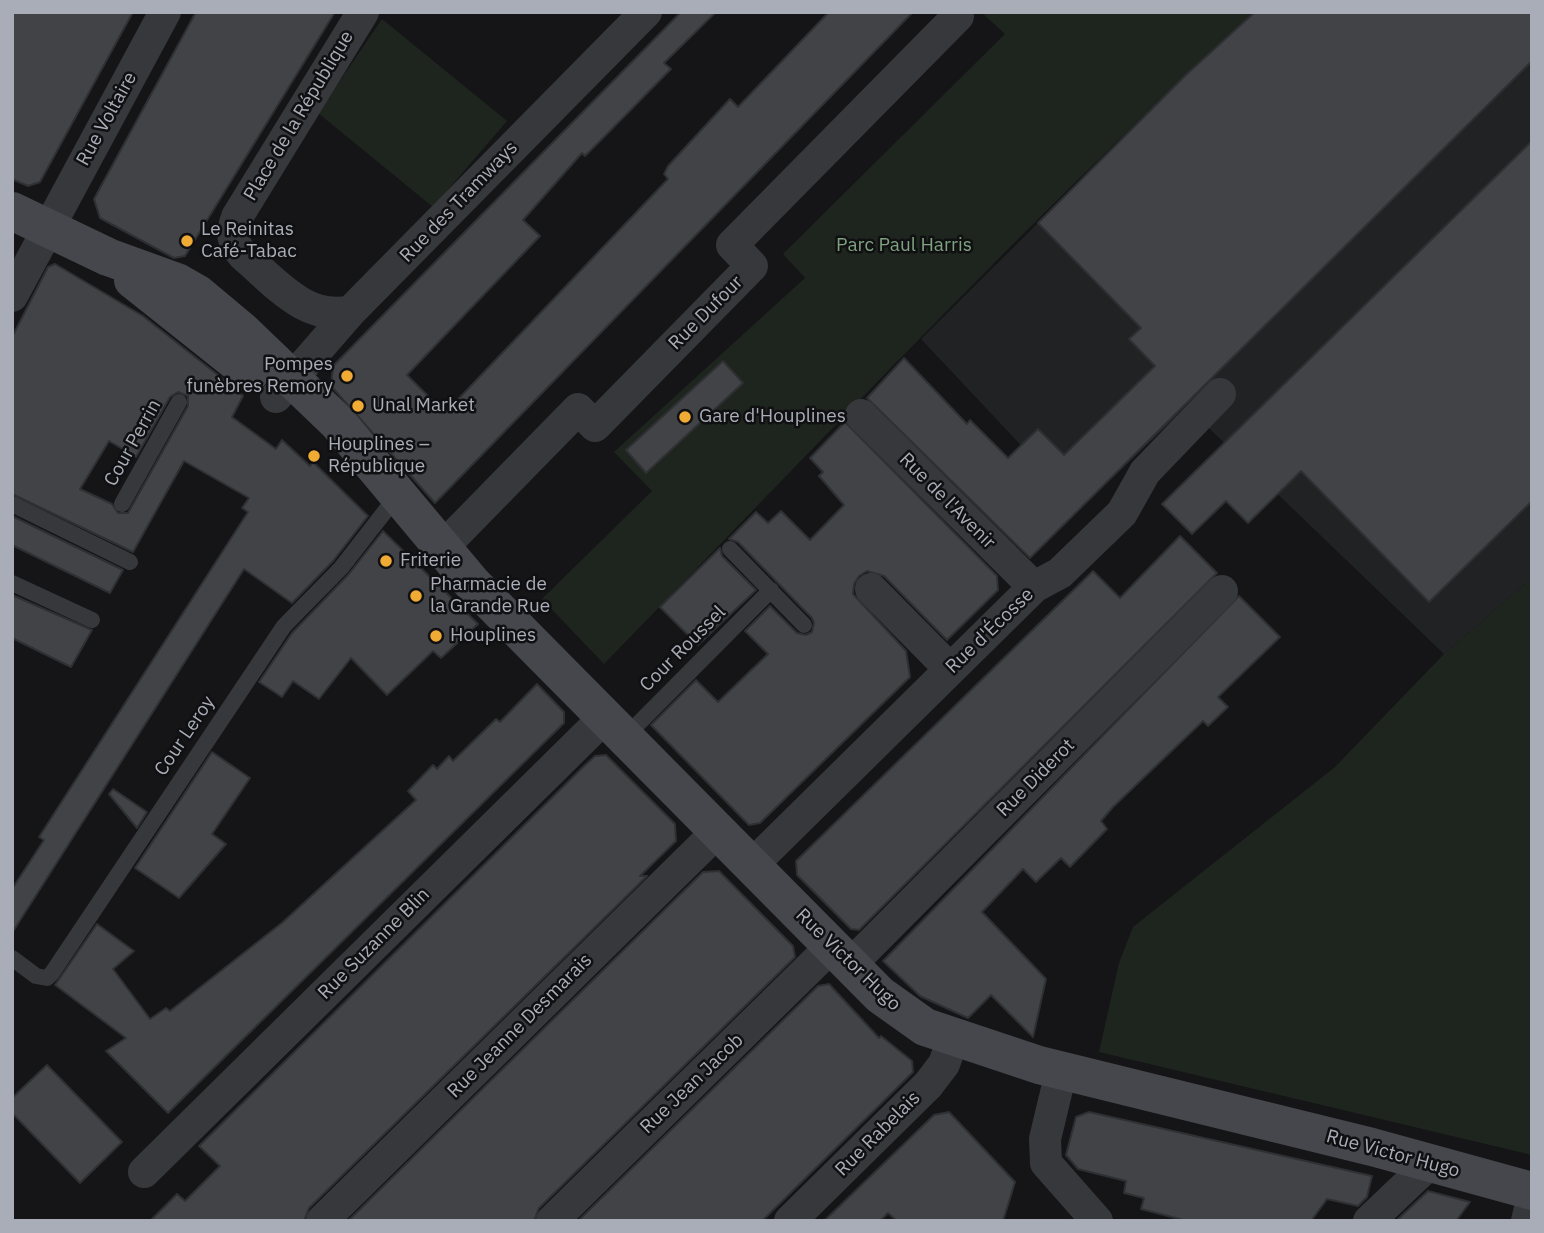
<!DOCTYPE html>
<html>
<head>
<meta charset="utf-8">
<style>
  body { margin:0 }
  #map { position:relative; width:1544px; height:1233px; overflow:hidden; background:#151517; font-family:"IBM Plex Sans",sans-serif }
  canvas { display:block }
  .frame { position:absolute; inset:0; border:14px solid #a8adb7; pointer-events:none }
</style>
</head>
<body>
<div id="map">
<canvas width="1544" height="1233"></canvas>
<div class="frame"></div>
</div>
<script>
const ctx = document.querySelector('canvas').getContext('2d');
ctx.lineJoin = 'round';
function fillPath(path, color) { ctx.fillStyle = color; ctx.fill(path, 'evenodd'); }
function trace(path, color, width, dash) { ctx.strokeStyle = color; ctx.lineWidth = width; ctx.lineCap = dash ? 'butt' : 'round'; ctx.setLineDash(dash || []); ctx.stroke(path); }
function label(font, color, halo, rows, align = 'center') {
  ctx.font = font + ' "IBM Plex Sans",sans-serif'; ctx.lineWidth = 5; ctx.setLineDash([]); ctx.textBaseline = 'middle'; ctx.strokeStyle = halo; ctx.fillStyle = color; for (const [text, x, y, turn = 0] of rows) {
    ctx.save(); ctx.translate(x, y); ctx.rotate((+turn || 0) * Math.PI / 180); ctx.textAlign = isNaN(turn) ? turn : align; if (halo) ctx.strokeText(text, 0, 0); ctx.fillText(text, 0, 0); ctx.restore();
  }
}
const built = new Path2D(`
  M1261,12H1532V578L1444,654L1187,407L1080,508L921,339L1038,223Z`);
const green = new Path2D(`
  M981,12H1255C1028,219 818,445 604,664L542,599L652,491L614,452L805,278L783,254L1005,34Z
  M382,19L507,121L433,207L318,113Z
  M1532,578V1155L1099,1052L1119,963L1133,927L1335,767L1444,654Z`);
const building = new Path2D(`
  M12,12H133L40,182L28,186L12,179Z
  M196,12H335L185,256L174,258L100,218L94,199Z
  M681,12H716L664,63L671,69L600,141L585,156L582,153L523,220L540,236L407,375L445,413L668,179L664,174L668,166L730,99L738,107L829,12H913L435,503L331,386L333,366Z
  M1255,12H1532V61L1030,558L867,398L904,358L967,424L970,420L1008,458L1038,429L1064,455L1155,366L1129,339L1141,328L1038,223L1187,74Z
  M1532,141V501L1429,602L1301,471L1248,523L1226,501L1192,534L1162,504Z
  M55,264L143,316L237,390L243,396L232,417L276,449L282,440L310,466L313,462L368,516L333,561L292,603L244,569L12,933V889L44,840L39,837L248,512L242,508L249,498L184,461L133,552L12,494V337L48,267ZM178,392L188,396V406L128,513H118L112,504L80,489L109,441L136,457L170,397Z
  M723,361L743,383L646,473L626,450Z
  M845,422L997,576L998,590L947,640L884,576L867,571L859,576L854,584L853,594L906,651L910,677L760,823L749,825L651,725L696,680L718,702L768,654L745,631L770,606L797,633L806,635L812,632L814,623L812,618L738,542L729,539L756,512L768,523L781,511L810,540L844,505L819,476L823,472L810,458Z
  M12,516L123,570L110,593L12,545Z
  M383,531L478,624L441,658L433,651L387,695L351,658L319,699L293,681L282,697L259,682L292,633L348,575Z
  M1180,536L1217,573L859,930L851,929L797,875L796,861L1093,571L1120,598Z
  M720,548L722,556L756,590L698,645L660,607Z
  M12,595L92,630L71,667L12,638Z
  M1239,596L1280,637L1218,697L1228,707L1208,726L1203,721L1113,807L1101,821L1107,829L1070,867L1061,858L1036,882L1023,869L982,912L1046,979L1033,1037L991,995L968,1018L920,996L883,961Z
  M537,684L564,712V723L168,1113L106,1051L126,1038L55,985L97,924L134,951L113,969L150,1019L166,1008L170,1011L283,922L393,821L416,800L408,791L433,765L437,769L449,756L453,761L496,719L500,722Z
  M212,752L250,778L212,834L226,844L179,898L135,868Z
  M606,755L675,824L676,841L640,876H647L309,1208L304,1221H150L177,1194L185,1201L220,1166L199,1146L582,768L595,756Z
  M113,789L147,812L137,828L109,794Z
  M719,871L793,946L795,957L539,1208L534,1221H348L703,872Z
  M829,984L879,1038L881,1036L912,1061L913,1072L762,1221H578L818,986Z
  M47,1065L122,1142L80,1183L12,1113V1098Z
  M949,1112L1015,1182L1003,1221H897L888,1213L880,1221H824L934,1115Z
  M1089,1112L1372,1176L1367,1197L1358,1206L1327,1199L1311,1221H1187L1141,1209L1144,1198L1124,1193L1126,1181L1078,1169L1066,1155L1076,1117Z
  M1428,1191L1470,1202L1456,1221H1396Z`);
const lane = new Path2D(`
  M12,504L130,562
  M122,504L179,402
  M730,549L804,625
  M12,583L92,620
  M624,738L771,590
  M12,958L36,976L47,978L52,973L284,626L341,568L397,496`);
const street = new Path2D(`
  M12,296L165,12
  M351,311C306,322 275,282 243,255C232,243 231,233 237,217L363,12
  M276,397L351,311L646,12
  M861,415L1034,587
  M442,548L578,409L595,426L752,266L732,245L958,16
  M871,589L950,669
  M752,865L1034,587L1060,573L1122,513L1145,472L1220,394
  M850,965L1222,591
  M1061,1072L1045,1139L1046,1163L1097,1221
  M144,1172L605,717
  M322,1221L718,831
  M552,1221L832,946
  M790,1221L928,1085L944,1064L953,1039
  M1369,1221L1430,1163
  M1527,1221L1532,1199`);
const secondary = new Path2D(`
  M12,211L108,257L177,282L198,294L241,330L338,423L471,582L880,995L925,1027L1039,1065L1372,1147L1532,1191
  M133,280L250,373`);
const markers = [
  [187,241,7,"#f0ab35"],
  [347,376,7,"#f0ab35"],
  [358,406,7,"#f0ab35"],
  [685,417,7,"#f0ab35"],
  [314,456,7,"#f0ab35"],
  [386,561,7,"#f0ab35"],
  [416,596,7,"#f0ab35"],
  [436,636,7,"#f0ab35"]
];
const streetNames = [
  ["Place de la République",299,116,-59],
  ["Rue Voltaire",107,119,-61],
  ["Rue des Tramways",459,202,-46],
  ["Rue Dufour",706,313,-45],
  ["Cour Perrin",133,443,-61],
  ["Rue de l'Avenir",947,501,45],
  ["Rue d'Écosse",990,631,-44],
  ["Cour Roussel",683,649,-45],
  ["Cour Leroy",185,736,-56],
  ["Rue Diderot",1036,778,-45],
  ["Rue Suzanne Blin",374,944,-45],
  ["Rue Victor Hugo",848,960,44],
  ["Rue Jeanne Desmarais",520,1026,-45],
  ["Rue Jean Jacob",692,1084,-44],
  ["Rue Rabelais",878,1134,-45],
  ["Rue Victor Hugo",1393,1154,15]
];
const poiNames = [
  ["Le Reinitas",201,230],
  ["Café-Tabac",201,252],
  ["Pompes",333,365,"right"],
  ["funèbres Remory",333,387,"right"],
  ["Unal Market",372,406],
  ["Gare d'Houplines",699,417],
  ["Houplines –",328,445],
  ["République",328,467],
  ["Friterie",400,561],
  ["Pharmacie de",430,585],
  ["la Grande Rue",430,607],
  ["Houplines",450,636]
];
const parkNames = [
  ["Parc Paul Harris",904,246]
];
fillPath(built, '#212224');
fillPath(green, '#1e251e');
fillPath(building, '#424347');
trace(building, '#2f3033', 2);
trace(lane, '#36383c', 16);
trace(street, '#36383c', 32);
trace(secondary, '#45474c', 38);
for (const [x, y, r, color] of markers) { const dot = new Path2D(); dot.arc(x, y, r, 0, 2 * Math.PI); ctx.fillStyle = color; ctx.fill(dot); trace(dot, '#101012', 2.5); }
label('19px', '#a8adb7', '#101012', streetNames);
label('19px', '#a8adb7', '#101012', poiNames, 'left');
label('19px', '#7fa280', '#101012', parkNames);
</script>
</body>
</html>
